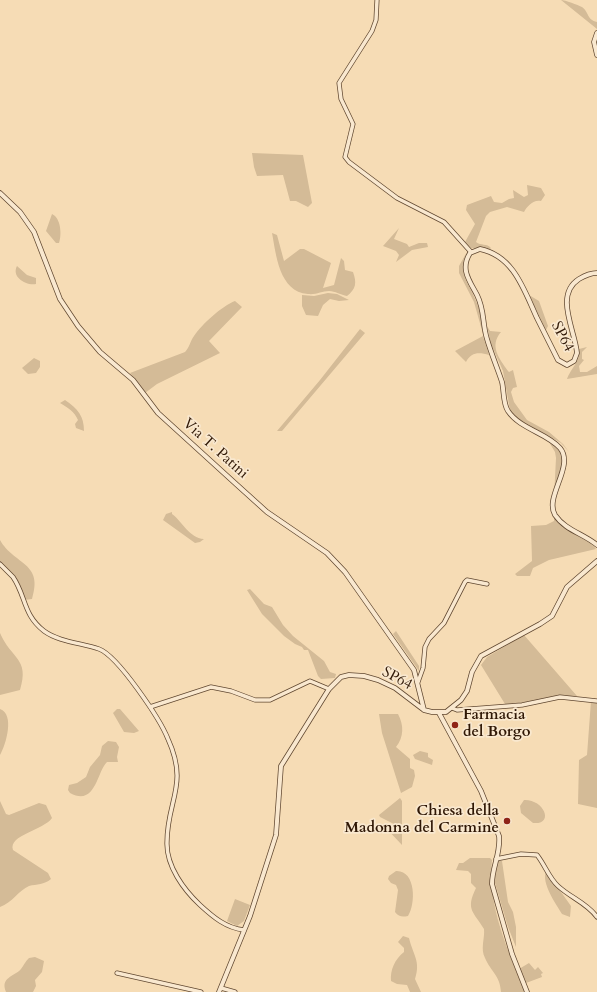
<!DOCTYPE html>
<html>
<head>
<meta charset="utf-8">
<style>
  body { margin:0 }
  canvas { display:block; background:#f6dcb5 }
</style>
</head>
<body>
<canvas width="597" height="992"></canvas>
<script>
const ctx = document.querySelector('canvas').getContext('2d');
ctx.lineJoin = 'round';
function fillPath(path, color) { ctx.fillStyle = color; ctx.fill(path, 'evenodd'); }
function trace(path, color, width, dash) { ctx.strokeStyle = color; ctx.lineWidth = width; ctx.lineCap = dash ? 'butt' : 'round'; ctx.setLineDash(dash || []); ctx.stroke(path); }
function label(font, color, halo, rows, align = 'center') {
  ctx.font = font + ' Cardo,serif'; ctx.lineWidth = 3.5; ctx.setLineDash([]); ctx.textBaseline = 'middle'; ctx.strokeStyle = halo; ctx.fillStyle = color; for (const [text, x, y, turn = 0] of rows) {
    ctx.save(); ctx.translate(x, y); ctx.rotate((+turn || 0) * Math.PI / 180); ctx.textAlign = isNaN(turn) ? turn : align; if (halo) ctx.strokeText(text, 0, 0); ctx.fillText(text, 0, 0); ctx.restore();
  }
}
const green = new Path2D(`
  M561,0C565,0 578,5 582,7C589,12 587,20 597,22V29Z
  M252,153L303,155L312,203L308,207L296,201H290L283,175L257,176L254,167Z
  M527,185L541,188L545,195L541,201C534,199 527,206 524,212L507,207L490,212L486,216L476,242C481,246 487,243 491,248L489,250L471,248L465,242L475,224L466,210L467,205L491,196L494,202L502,203L509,199L514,198L513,190L524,197L528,195Z
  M52,214C61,218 62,235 59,243H56L46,231Z
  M399,228L394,239L407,244L409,247L419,243H427L428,247L412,250L396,262L399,255L396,251L383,246Z
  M272,233L277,235L284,261L300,249H304L331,263L323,288L334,285L341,258L344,261L345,270L353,272C357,283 356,289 347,296C341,295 335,291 329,291C322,291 316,295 308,294C279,292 276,254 272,233Z
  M468,250C455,273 471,285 478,306C482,315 482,324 483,334L474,302L459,273V266Z
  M17,266L27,275L36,278V284C26,286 11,277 17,266Z
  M328,293L337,294L349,300L339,301L330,299L323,305L318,316L306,315L302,306V295L314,296Z
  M529,295L539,301L548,326L546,330Z
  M235,301L242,307L209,341L220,353L157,384L145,393L130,373L185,352C190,347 190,341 194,336C202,324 222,306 235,301Z
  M487,326L490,331L501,332C489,346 499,358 508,371L509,372L513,370L517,387L513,388L511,392L514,402L527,420L549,432L563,444L569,452L561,443L517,418L510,410L503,371L491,344Z
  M360,329L365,333L282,431H277L320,380Z
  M483,336L489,355C479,352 471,352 466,362L455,351Z
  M587,347L582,352V359L584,360L579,366L580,372H587L597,366V374L567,379C571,368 581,361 579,349Z
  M34,358L40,361V367L36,373L28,374L22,368Z
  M65,400C78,409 84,416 84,431L76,428L75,424L78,420C74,411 68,408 60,403Z
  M549,442C572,455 560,477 554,497L556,458L555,452Z
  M172,512V514C183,522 189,538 204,539L200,542L195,543L163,520L166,514Z
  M554,517C565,531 586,535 596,549L549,560L533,568L530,576H517L515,574L532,561L531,526L546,525L554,521Z
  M0,540C14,565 44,562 32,599L24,600L7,569L0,562Z
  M250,589L264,604L272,607L283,625L293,636L324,661L330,672L336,674L335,678L321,679L318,676L308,650H304L302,647L295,644L284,636L262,614L247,590Z
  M396,631L419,666V671L393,634Z
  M0,633C11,659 30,658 20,690L0,695Z
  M524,635L577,696C552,696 529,704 505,704L481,665L487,657Z
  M591,701L597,702V808L578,804L579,760L587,755Z
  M0,709C15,714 6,745 0,755Z
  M117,709H120L139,731L134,733L124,732L113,713Z
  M379,714H398C404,725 404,737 396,747L410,759V768L414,770L415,776L412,787L401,793L382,733Z
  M108,741L116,742L119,747L117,757L118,762H107C97,771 96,807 70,793L68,790L69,785L77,783L86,777L90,767L100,755L102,746Z
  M420,751L428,753V757L433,760L432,765L415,759L413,755Z
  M0,782V801L6,814L9,815L39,803L46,805L52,818C44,830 8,835 13,850L48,873L51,879C44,885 37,884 29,886C19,890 12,903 0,907Z
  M400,798L402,801V845L385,827L394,824L380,817L379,815Z
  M524,800C544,799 555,825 533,823L521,813L520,806Z
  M470,858H490L492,860C487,905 508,951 525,992H501C500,975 491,972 485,958C480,949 485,938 484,929C474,912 465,910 476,888L471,883V874L468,871L456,870L459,863H463Z
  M498,861H502L508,902L513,912L516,927V947L508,927L495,883L494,875Z
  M396,871C416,870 416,904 408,916C402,917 399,917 395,912L398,890L396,885L391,883L388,879L389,876Z
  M546,871L571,906L570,917L562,914C556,904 541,883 546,871Z
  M235,899L250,905L244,921L237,926L227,921Z
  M403,936L409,938C413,955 421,961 415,979L421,992H410L407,985L397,984L391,981C390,970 395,959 404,952V948L398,942Z
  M35,957L44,961L42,972L35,980L36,986L33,992H6C0,977 14,977 21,969C24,965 25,962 29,958Z
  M529,963L535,970L538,967L543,973L541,974L542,977L526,983L519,969Z`);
const minor = new Path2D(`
  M377,0L376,20L372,31L339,83L341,99L353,124L345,157L349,162L397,198L444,222L471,252
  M0,564C4,568 9,573 13,577C26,596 23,615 44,631C59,642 82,643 99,649C118,656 160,719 168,739C189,785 167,800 167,842C166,866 184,890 200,905C213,917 226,928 244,930
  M418,682L423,668L425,647L429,639L444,623L465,582L467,580L487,584
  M150,707L211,687L231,691L255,700H270L310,681L329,689
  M452,708L457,710L522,705L560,697L597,701
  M496,859L521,854L537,855C545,865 549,878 558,886C571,898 587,903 597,917
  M117,973L201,992
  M221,988L235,992`);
const tertiary = new Path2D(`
  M597,33L594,42L597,55
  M0,193L20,212L34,232L60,299L78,326L100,352L133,380L158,413L236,484L267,512L327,553L345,572L414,670L424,710
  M597,273C591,273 584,276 579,279C554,295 575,330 577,353L574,361L567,365L558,360C551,346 544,332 537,318C524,290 514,256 480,249L470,253C460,269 469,280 477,295C485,311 482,323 487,339C491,353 497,367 502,382C504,390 503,404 508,411C520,429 547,433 560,448C575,466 544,497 555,515C565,530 584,534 597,545
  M439,713L481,791L499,836C501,853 492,867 492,884L512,954L527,992
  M219,992L250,916L276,835L281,766L329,689L341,677L349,675L364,676L378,680L395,688L424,710L432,712H446L461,700L467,691L472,672L481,656L540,624L552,616L567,587L597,561`);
const markers = [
  [455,725,4,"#8f2418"],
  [507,821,4,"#8f2418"]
];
const streetNames = [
  ["SP64",562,337,62],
  ["Via T. Patini",215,449,42],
  ["SP64",397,679,28]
];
const poiNames = [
  ["Farmacia",463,716],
  ["del Borgo",463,733],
  ["Chiesa della",499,812,"right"],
  ["Madonna del Carmine",499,829,"right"]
];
fillPath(green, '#d4bb97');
trace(minor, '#614831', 5);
trace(tertiary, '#614831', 5.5);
trace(minor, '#f9e8cf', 3.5);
trace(tertiary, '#f9e8cf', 4);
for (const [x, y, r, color] of markers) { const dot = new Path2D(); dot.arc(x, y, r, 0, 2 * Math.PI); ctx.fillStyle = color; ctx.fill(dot); trace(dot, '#f9e8cf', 1.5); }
label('15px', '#2f1705', '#f9e8cf', streetNames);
label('bold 15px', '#2f1705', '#f9e8cf', poiNames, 'left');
</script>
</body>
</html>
